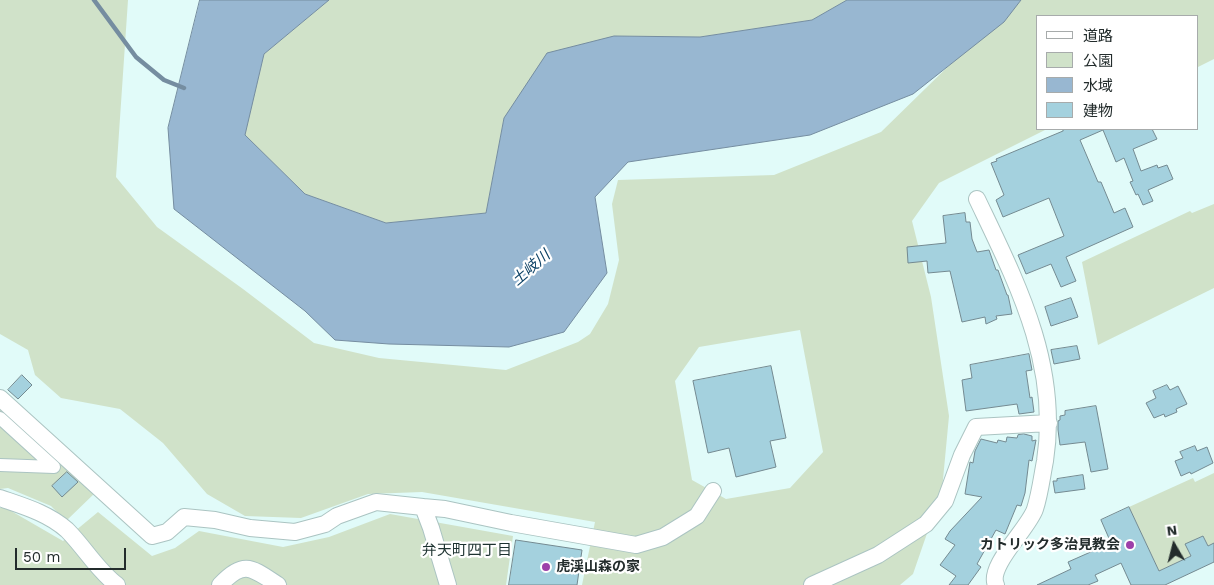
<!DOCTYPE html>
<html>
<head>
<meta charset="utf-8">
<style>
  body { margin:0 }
  #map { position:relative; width:1214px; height:585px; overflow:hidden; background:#e1fbf9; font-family:"Work Sans","Noto Sans JP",sans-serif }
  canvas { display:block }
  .legend { position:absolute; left:1036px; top:15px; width:162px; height:115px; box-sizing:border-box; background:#fff; border:1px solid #a7abab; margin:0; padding:6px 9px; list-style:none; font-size:15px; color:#232c2c }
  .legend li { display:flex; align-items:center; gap:10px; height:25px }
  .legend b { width:25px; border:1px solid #a7abab }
  .north { position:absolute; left:1149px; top:520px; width:50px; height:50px; -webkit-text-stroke:4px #fff; paint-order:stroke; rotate:352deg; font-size:14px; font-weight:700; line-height:20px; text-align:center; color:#232c2c }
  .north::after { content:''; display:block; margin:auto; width:18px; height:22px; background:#232c2c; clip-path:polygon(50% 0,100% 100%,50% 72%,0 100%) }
  .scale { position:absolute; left:15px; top:548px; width:111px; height:22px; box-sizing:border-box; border:2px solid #232c2c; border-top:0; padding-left:6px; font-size:15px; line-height:18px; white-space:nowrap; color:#232c2c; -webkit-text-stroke:4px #fff; paint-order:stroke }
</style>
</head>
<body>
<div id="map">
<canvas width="1214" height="585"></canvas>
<ul class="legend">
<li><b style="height:6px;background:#fff"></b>道路</li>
<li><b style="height:14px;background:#d0e2c9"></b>公園</li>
<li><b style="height:14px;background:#98b7d1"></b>水域</li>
<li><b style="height:14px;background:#a4d1de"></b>建物</li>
</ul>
<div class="north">N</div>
<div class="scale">50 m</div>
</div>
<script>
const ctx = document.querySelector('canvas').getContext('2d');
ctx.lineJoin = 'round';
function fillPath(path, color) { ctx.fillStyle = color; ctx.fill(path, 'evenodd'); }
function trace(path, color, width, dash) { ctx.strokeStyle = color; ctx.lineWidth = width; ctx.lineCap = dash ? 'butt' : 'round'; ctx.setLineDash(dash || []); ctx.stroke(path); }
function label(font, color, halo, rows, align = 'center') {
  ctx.font = font + ' "Work Sans","Noto Sans JP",sans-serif'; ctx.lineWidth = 4.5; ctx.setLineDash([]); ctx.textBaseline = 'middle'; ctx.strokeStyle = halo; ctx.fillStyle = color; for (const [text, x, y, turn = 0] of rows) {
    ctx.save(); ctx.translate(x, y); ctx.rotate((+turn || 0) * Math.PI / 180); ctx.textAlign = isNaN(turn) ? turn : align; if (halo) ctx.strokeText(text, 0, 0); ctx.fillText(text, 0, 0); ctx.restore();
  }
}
const green = new Path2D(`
  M0,0H128L116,177L157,227L243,289L314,343L379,358L506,370L578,342L590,334L608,304L619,260L612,204L618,180L774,175L881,132L1016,0H1214V59L1198,67V16H1038V129H1047L939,183L912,221L931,297L949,416L942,490L913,574L900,585H582L595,522L422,492L368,494L301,518L245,516L207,494L163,443L120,409L61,398L35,375L28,350L0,334ZM800,330L823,452L790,488L726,499L692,480L675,381L699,347Z
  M329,0H847L812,20L700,37L614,36L504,118L486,213L386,223L305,194L244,135L264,54Z
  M1214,204V288L1098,345L1082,262L1190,211L1192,213Z
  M0,404L96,492L66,521L51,506L8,488L0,489Z
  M1214,473V543L1208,546L1203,536L1186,544L1191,556L1159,571L1129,507L1193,478L1195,482Z
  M0,508H6L63,541L98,512L152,556L175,548L199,531L283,547L329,537L390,514L513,536L506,585H0Z`);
const water = new Path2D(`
  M200,0H329L264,54L245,135L305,194L386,223L486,213L504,118L547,53L614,36L700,37L812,20L847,0H1021L1004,22L913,94L810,135L628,162L595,197L607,273L564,332L509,347L389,344L335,340L305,311L174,209L168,128Z`);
const stream = new Path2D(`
  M94,0L136,57L164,80L184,88`);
const building = new Path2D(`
  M1062,129H1152L1157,139L1133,149L1141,171L1157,165L1158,168L1167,165L1173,179L1148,190L1153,201L1143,205L1138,194L1136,195L1130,182L1133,181L1124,158L1116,162L1103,130L1080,140L1098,182H1101L1114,213L1125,208L1133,227L1066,257L1076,281L1061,287L1051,264L1026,274L1018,255L1064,236L1049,198L1003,217L996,200L1004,195L991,163L997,161L996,159L1063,131Z
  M965,213L966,222H970L972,239L977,252L989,250L996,270H998L1007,295H1008L1012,314L996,316L997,319L986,324L985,317L962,322L950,271L928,273L927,261L908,263L907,247L946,243L943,216Z
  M1071,298L1078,317L1051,326L1045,307Z
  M1077,346L1080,359L1054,364L1051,350Z
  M1029,354L1032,370L1026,371L1030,398L1032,397L1034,412L1019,414L1017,404L966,411L962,380L972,378L970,365Z
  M771,366L786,438L770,441L776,467L736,477L729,448L708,453L693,381Z
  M22,375L32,385L18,399L8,390Z
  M1167,385L1170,390L1178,386L1187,404L1176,409L1177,412L1165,417L1164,414L1154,418L1146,403L1156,398L1153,391Z
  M1096,406L1108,469L1091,472L1085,442L1060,445L1058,430V421L1060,420V416L1065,415V411Z
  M1024,434L1032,436V441L1036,440L1032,461L1029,460L1025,493L1021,506L1017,505L1005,534L996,530L977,564L981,567L968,585H949L956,576L940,565L955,545L945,539L950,531L982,497L965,494L970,462L973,463L975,451L981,439L997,443L998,440L1006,442L1007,437L1017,438L1018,435Z
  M1195,446L1197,451L1207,447L1213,463L1191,474L1190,472L1181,476L1175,461L1183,458L1180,452Z
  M67,472L78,482L62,497L52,486Z
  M1083,475L1085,489L1055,493L1053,481H1057V479Z
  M1129,507L1159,571L1191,556L1185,544L1203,536L1208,546L1214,543V562L1165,585H1131L1121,563L1095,575L1098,581L1088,585H1037L1071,569L1068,562L1111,543L1101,520Z
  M516,540L582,550L577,585H509Z`);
const pedestrian = new Path2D(`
  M0,418L54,467L0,465`);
const minor = new Path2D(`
  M977,199C1017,283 1060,365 1045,461C1042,476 1040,494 1035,509C1029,528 987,566 996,585
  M0,398L152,536L167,532L184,517L215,520L250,528L295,532L325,524L337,516L376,502L423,507L431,528L448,585
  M0,498C23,506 48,513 67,530C85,548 97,570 117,585
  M423,507L445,509L511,523L636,545L663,537L697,516L713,491
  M220,585C244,559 252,568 278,585
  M812,585L878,555L926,524L945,501L962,455L976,427L1049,423`);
const markers = [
  [1130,545,5,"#9d40a9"],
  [546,567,5,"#9d40a9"]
];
const poiNames = [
  ["カトリック多治見教会",1120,545],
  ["虎渓山森の家",556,567,"left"]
];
const waterNames = [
  ["土岐川",531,268,-41]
];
const neighbourhoodNames = [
  ["弁天町四丁目",467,551]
];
fillPath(green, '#d0e2c9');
fillPath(water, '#98b7d1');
trace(water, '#758da0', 1);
trace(stream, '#758da0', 4.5);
fillPath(building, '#a4d1de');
trace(building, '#748a91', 1);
trace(pedestrian, '#abc4c2', 14);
trace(minor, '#abc4c2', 18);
trace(pedestrian, '#fff', 12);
trace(minor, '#fff', 16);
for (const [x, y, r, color] of markers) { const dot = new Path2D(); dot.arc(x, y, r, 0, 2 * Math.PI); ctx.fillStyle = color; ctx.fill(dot); trace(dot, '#fff', 2); }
label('bold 14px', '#232c2c', '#fff', poiNames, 'right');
label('italic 15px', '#0c4165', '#fff', waterNames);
label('15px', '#1d3230', '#fff', neighbourhoodNames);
</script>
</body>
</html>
